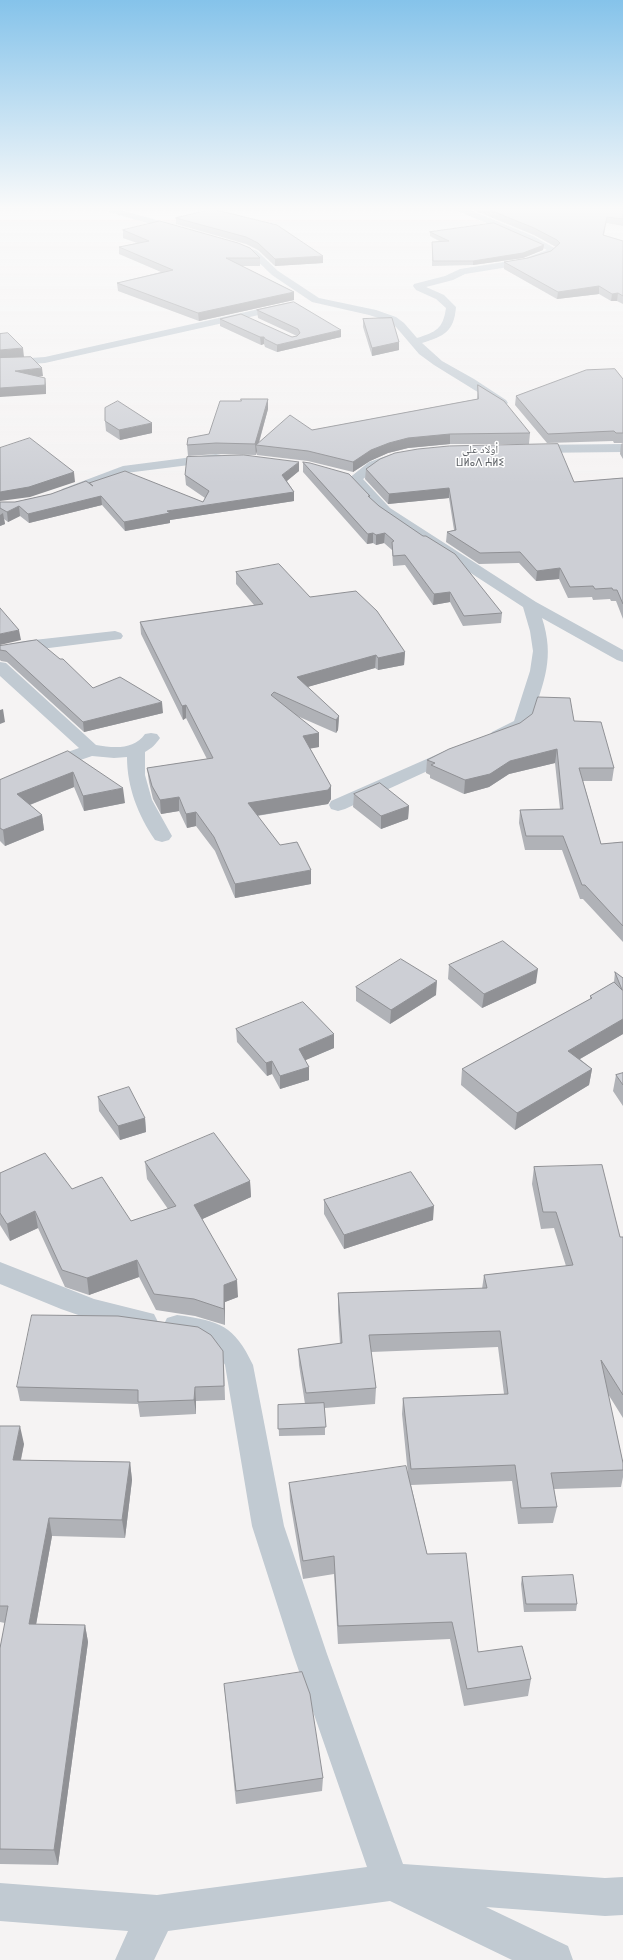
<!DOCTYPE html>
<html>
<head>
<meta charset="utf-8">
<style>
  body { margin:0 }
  canvas { display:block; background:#f5f3f3 }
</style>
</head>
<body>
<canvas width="623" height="1960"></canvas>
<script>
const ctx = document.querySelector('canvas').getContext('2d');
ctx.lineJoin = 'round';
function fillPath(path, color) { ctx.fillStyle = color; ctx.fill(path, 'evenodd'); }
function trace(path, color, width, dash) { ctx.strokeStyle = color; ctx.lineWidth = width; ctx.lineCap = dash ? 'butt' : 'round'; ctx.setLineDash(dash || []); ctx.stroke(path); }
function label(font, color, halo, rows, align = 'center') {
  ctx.font = font + ' "PT Sans Narrow","Noto Naskh Arabic","Noto Sans Tifinagh",sans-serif'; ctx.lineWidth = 3; ctx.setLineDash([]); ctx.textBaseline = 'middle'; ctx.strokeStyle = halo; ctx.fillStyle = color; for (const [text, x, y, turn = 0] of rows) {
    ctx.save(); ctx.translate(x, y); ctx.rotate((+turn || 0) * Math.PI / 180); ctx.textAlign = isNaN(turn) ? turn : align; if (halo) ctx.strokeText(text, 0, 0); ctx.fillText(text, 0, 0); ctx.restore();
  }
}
const minor = new Path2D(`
  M108,210H121L184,228L186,230L181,233L178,232L109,212Z
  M459,210H470L533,236L558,250L550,257L527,264L465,274L453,280L426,287L444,295L456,307C454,332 444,336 422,343L442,361L474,379L506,400L508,403L502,407L434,365L419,354L396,327L388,321L369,315L312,302L272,275L251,255L229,245L234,242L257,251L278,271L319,298L376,310L396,317L404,323L417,338C436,332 443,329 446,308L436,299L416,290L413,286L414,284L445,276L460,269L523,259L547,250L527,240L460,212Z
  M286,303L290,304L291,306L290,308L45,363L0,366V360L45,357Z
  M623,444V452L530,453L525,452L524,449L525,446L530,445Z
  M216,454L221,455L223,458L221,461L126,473L72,495H62L60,492L62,489L123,466Z
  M392,454L397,455L399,458L397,461L379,468L363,479L390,508L536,602L623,650V662L617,660L542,618C555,658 544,681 532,718C526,732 507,744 492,740L489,736L492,732L514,721L530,671L533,651L530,631L523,607L380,514L348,479L369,462Z
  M115,631L121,633L123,636L121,639L25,651L0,656V646L25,641Z
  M0,662L6,663L96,745C114,748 134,750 145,734L151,733L157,734L160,738C155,745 152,748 145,752V775L152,800L172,836L169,840L162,842L155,840C138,815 127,787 127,757L114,758L92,756L66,765L0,795V782L54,757L79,748L0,676Z
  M454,747L460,748L463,752L460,756L345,809L338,811L331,809L329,805L331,801Z
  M0,1262L94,1299L154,1314L158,1322L154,1330L144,1333L107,1325L61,1309L0,1284Z
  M177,1315C220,1321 234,1325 253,1365L284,1526L327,1654L403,1864L605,1878L623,1877V1915L605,1916L486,1907L568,1946L573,1960H512L390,1901L168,1931L154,1960H115L128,1931L0,1921V1883L157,1895L367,1867L293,1654L252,1526L225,1365C211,1338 191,1342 167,1334L163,1326L167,1318Z`);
const wall = new Path2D(`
  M208,210L323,263L275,266L258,250L246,244L176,224V218Z
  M473,210H623V226L606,223L604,235L623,241V304L617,301H611L599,294L557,299L504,269V262L528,258L551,251L556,247L534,235Z
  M123,230L260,258V266H242L294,300L199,321L118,291L117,283L161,272L119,254V247L137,243L123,238Z
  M430,232L544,245L543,250L523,258L473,265L432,266V242H441L430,236Z
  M257,310L341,337L277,352L265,347L264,344L261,345L220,326V319L292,337L297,336L258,318Z
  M363,319L399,342V350L372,356L363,327Z
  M623,379V443H614L613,441L547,443L515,405L516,396Z
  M478,385L530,433L529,444H450L408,448L388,453L370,461L353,472L308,461L257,455V451L256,455L216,454L188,456L187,445L209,434L241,401L268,399V409L259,443L312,430L477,399Z
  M105,421L152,433L120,440L106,431Z
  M623,443V459L620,454L621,444Z
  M303,462L370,496V499L502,613L501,623L463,626L450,602L433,605L405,565L393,566L392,550L384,543L376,545L373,543L367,544L303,472Z
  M366,469L574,482L623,478V619L616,601H611L610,599L593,600L592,597L568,598L559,579L536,581L519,563L479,564L446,542L447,532L454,530L449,498L388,504L365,479Z
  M299,471L287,481L294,492V501L170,520V523L125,531L102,505L29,523L20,516L8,522L4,519L5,524L0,526V502H15L51,494L89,484V483L203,502L205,498L186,485L185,475Z
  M236,572L310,597L405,652L404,665L378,670L375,668L307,687L339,716L338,730L336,733L295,715L319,733V747L310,748L331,786V799L328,804L257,816L280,845L311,884L235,898L215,851L196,826L187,828L179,811L161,814L153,799L149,782L147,768L207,759L186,718L183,720L141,634L140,622L254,605L236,584Z
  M0,646L93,688L163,713L84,732L7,662L1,661L0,660Z
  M574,721L614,768L612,781H583L601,844L623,842V942L583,899H580L562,850H525L519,823L520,810L560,809L555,763L509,774L489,787L464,794L430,778V775L426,773L427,760Z
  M68,751L125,803L84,811L74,787L30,805L42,815L44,830L5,846L0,841V780Z
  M354,794L409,806L408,819L381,829L353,807Z
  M449,965L536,983L482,1008L448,979Z
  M615,972L623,978V1034L580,1059L592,1069L589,1085L515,1130L461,1085L462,1069L590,999V996L614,982Z
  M356,987L436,995L390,1024L356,1001Z
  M236,1029L334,1048L305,1060L309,1080L280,1089L272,1074L267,1076L237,1042Z
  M623,1073V1106L613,1091L616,1075Z
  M98,1097L145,1118L146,1132L120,1140L99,1111Z
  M145,1162L250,1181L251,1197L202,1219L238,1297L225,1302V1325L195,1316L156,1310L139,1277L89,1295L65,1287L38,1228L10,1241L0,1225V1173L72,1189L131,1221L168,1209L147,1179Z
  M534,1167L620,1237H623V1418L608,1394L623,1463V1477L621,1487L554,1489L557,1507L553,1523L518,1524L512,1481L411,1485L427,1554L478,1652L531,1679L528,1696L464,1706L450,1639L338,1644L334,1574L303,1579L290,1501L289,1483L408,1475L402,1414L403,1398L504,1394L498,1347L371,1352L376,1388L375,1404L325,1408V1435L279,1436L278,1405L305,1404L299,1365L298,1349L340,1344L338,1310V1293L482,1289L484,1275L566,1266L554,1228L541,1229L532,1184Z
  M324,1200L433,1220L344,1249L324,1214Z
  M224,1365L225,1400L196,1401V1414L140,1417L138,1404L20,1401L17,1387Z
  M0,1426L24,1444L21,1460L130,1462L132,1480L125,1538L52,1536L36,1625H85L88,1642L58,1865L0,1864V1648L5,1623L0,1622Z
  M522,1577L577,1604L576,1611L524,1612L521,1584Z
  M224,1684L323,1778L322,1791L236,1804Z`);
const shadedWall = new Path2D(`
  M607,217L606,223L602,242L603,235Z
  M544,245L543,250L523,258L473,265V261Z
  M323,256V263L275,266V259Z
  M599,286V294L557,299L558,292Z
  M294,292V300L199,321L198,313Z
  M618,293L617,301H611L612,294Z
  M341,330V337L277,352V345Z
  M260,337H264V344L261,345Z
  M399,342V350L372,356V348Z
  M23,348L24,357L0,358V350Z
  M42,368L43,376L16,380L15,371Z
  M45,378L46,386V394L0,397V388Z
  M268,399V409L258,445H256L257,451L256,455L255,444Z
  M152,423V433L120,440L119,430Z
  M450,434V444L408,448L388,453L370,461L353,472V462L371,450L389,443L408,438Z
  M299,462V471L283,484L282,475Z
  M74,472L75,482L30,497L0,501V492Z
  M449,488V498L388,504L389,494Z
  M294,492V501L170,520V523L125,531L124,522L167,511Z
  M101,496L102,505L29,523L28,514Z
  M19,506L20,516L8,522L7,512Z
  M3,513L5,524L0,526V515Z
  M373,533V543L367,544L368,534Z
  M385,533L384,543L376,545V535Z
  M560,568L559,579L536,581L537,571Z
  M450,592V602L433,605L434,594Z
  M19,630L21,640L0,645V634Z
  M405,652L404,665L378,670V658Z
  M376,655L375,668L297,690V677Z
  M162,702L163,713L84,732L83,722Z
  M186,705V718L183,720L182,706Z
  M3,709L5,722L0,724V710Z
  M339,716L338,730L336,733V720Z
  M319,733V747L303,750V736Z
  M557,749L555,763L509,774L489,787L464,794L465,780L510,761Z
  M73,772L74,787L19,809L17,794Z
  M331,786V799L328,804L248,817V803Z
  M123,788L125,803L84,811L83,796Z
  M179,797V811L161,814L160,800Z
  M409,806L408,819L381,829V816Z
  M196,812V826L187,828L186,814Z
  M42,815L44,830L5,846L3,830Z
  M311,870V884L235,898V884Z
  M538,969L536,983L482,1008L484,994Z
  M437,981L436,995L390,1024L391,1010Z
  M623,1019V1034L566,1067L568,1051Z
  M334,1034V1048L299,1063V1049Z
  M272,1061V1074L267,1076L266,1063Z
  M309,1067V1080L280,1089V1076Z
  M592,1069L589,1085L515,1130L517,1113Z
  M145,1118L146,1132L120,1140L118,1126Z
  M250,1181L251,1197L196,1222L194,1205Z
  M434,1206L433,1220L344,1249V1235Z
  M35,1211L38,1228L10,1241L7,1224Z
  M137,1260L139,1277L89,1295L87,1278Z
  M237,1280L238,1297L225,1302V1325L224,1309V1285Z
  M195,1387L196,1401V1414L194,1400Z
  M20,1426L24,1444L17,1477L13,1460Z
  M130,1462L132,1480L125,1538L122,1520Z
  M49,1518L52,1536L33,1641L29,1624Z
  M85,1625L88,1642L58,1865L54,1850Z`);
const building = new Path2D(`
  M208,210H216L277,225L323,256L275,259L258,243L246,237L176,218Z
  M490,210H623V219L607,217L603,235L623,241V296L618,293L612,294L599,286L558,292L504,262L528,258L551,251L560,243L557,240L534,228Z
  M160,221L238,243L250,248L260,258H226L294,292L198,313L117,283L173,270L119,247L149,241L123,230Z
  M494,223L544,245L523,253L473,261H433L432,242L449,241L430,232Z
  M294,302L341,330L277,345L265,339L264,337H260L220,319L241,314L292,337L297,336L300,333L298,329L257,310Z
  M392,318L399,342L372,348L363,319Z
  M8,333L23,348L0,350V334Z
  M31,357L42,368L15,371L45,378V385L0,388V358Z
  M615,369L623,379V433H616L614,431L548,434L516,396L586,370Z
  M478,385L504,401L530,433L450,434L408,438L389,443L371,450L353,462L308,451L256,445L290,415L312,430L478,399Z
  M241,399H268L255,444L216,443L187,445L188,438L209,434L220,401H241Z
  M118,401L152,423L119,430L105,421V408Z
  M30,438L74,472L29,487L0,492V448Z
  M558,444L574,482L623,478V604L617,590H613L612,588L595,589L593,586L570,587L560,568L537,571L520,552L480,553L447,532L456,530L449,488L389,494L366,469L380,459L395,453L418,449L449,446Z
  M244,455L299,462L282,475L294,492L167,511L170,513L124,522L101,496L28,514L19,506L7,512L0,508V502H15L51,494L86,481L93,486L89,483L125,471L203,502L209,491L185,475L187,457Z
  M303,462L310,463L349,474L370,496H368L379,506L423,536H426L455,554L502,613L464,616L450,592L434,594L405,555L393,556L392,542L394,541L385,533L376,535L373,533L368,534Z
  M279,564L310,597L356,591L377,611L405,652L378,658L376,655L297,677L339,716L336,720L274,692L271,695L319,733L303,736L331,786L328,790L248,803L280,845L297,842L311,870L235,884L214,837L196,812L186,814L179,797L160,800L152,786L147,768L213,758L186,705L182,706L140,622L263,604L236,572Z
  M0,608L19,630L0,634Z
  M37,640L60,659H63L93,688L120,677L162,702L83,722L6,651L0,650V646Z
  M538,697L570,698L574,721L601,722L614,768H579L601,844L623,842V926L585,885H582L563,836H526L520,810L563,809L557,749L510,761L490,774L465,780L431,765L435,763L427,760L449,749L520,723L532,714Z
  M68,751L123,788L83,796L73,772L17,794L42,815L3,830L0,828V780Z
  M380,783L409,806L381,816L354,794Z
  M503,941L538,969L484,994L449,965Z
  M401,959L437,981L391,1010L356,987Z
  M615,972L623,978V1019L568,1051L592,1069L517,1113L462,1069L592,998L590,996L614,982L622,990Z
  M303,1002L334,1034L299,1049L309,1067L280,1076L272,1061L266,1063L236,1029Z
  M623,1073V1085L616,1075Z
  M129,1087L145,1118L118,1126L98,1097Z
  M214,1133L250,1181L194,1205L237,1280L224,1285V1309L194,1299L154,1294L137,1260L87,1278L62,1270L35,1211L7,1224L0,1213V1173L45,1153L72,1189L102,1177L131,1221L176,1206L145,1162Z
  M602,1165L620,1237H623V1395L601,1360L623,1463V1470L551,1473L557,1507L521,1508L515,1465L411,1469L403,1398L508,1394L500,1331L369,1335L376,1388L306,1393L298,1349L342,1343L338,1293L487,1288L484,1275L573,1265L556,1212H543L534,1167Z
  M411,1172L434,1206L344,1235L324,1200Z
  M32,1315L118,1316L198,1327L211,1335L223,1351L224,1386L195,1387L194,1400L138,1402V1390L17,1387Z
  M324,1403L326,1427L278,1429V1405Z
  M0,1426H20L13,1460L130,1462L122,1520L49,1518L29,1624L85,1625L54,1850L0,1849V1648L8,1606H0Z
  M406,1466L427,1554L466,1553L478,1652L522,1646L531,1679L467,1689L452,1622L338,1626L334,1556L303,1561L289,1483Z
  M573,1575L577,1604H526L522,1577Z
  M302,1672L310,1694L323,1778L236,1791L224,1684Z`);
const farQuarternames = [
  ["أولاد علي",480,450],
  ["ⵡⵍⴰⴷ ⵄⵍⵉ",480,463]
];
fillPath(minor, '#c1cad2');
fillPath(wall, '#b0b2b7');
fillPath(shadedWall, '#909195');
fillPath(building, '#cdcfd5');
trace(building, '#909195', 1);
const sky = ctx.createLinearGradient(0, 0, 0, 484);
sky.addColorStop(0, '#85c3ea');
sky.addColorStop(0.43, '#fafafa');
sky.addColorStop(1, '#fafafa00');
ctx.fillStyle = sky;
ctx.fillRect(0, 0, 623, 484);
label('11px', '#5f6368', '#fff', farQuarternames);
</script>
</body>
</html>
